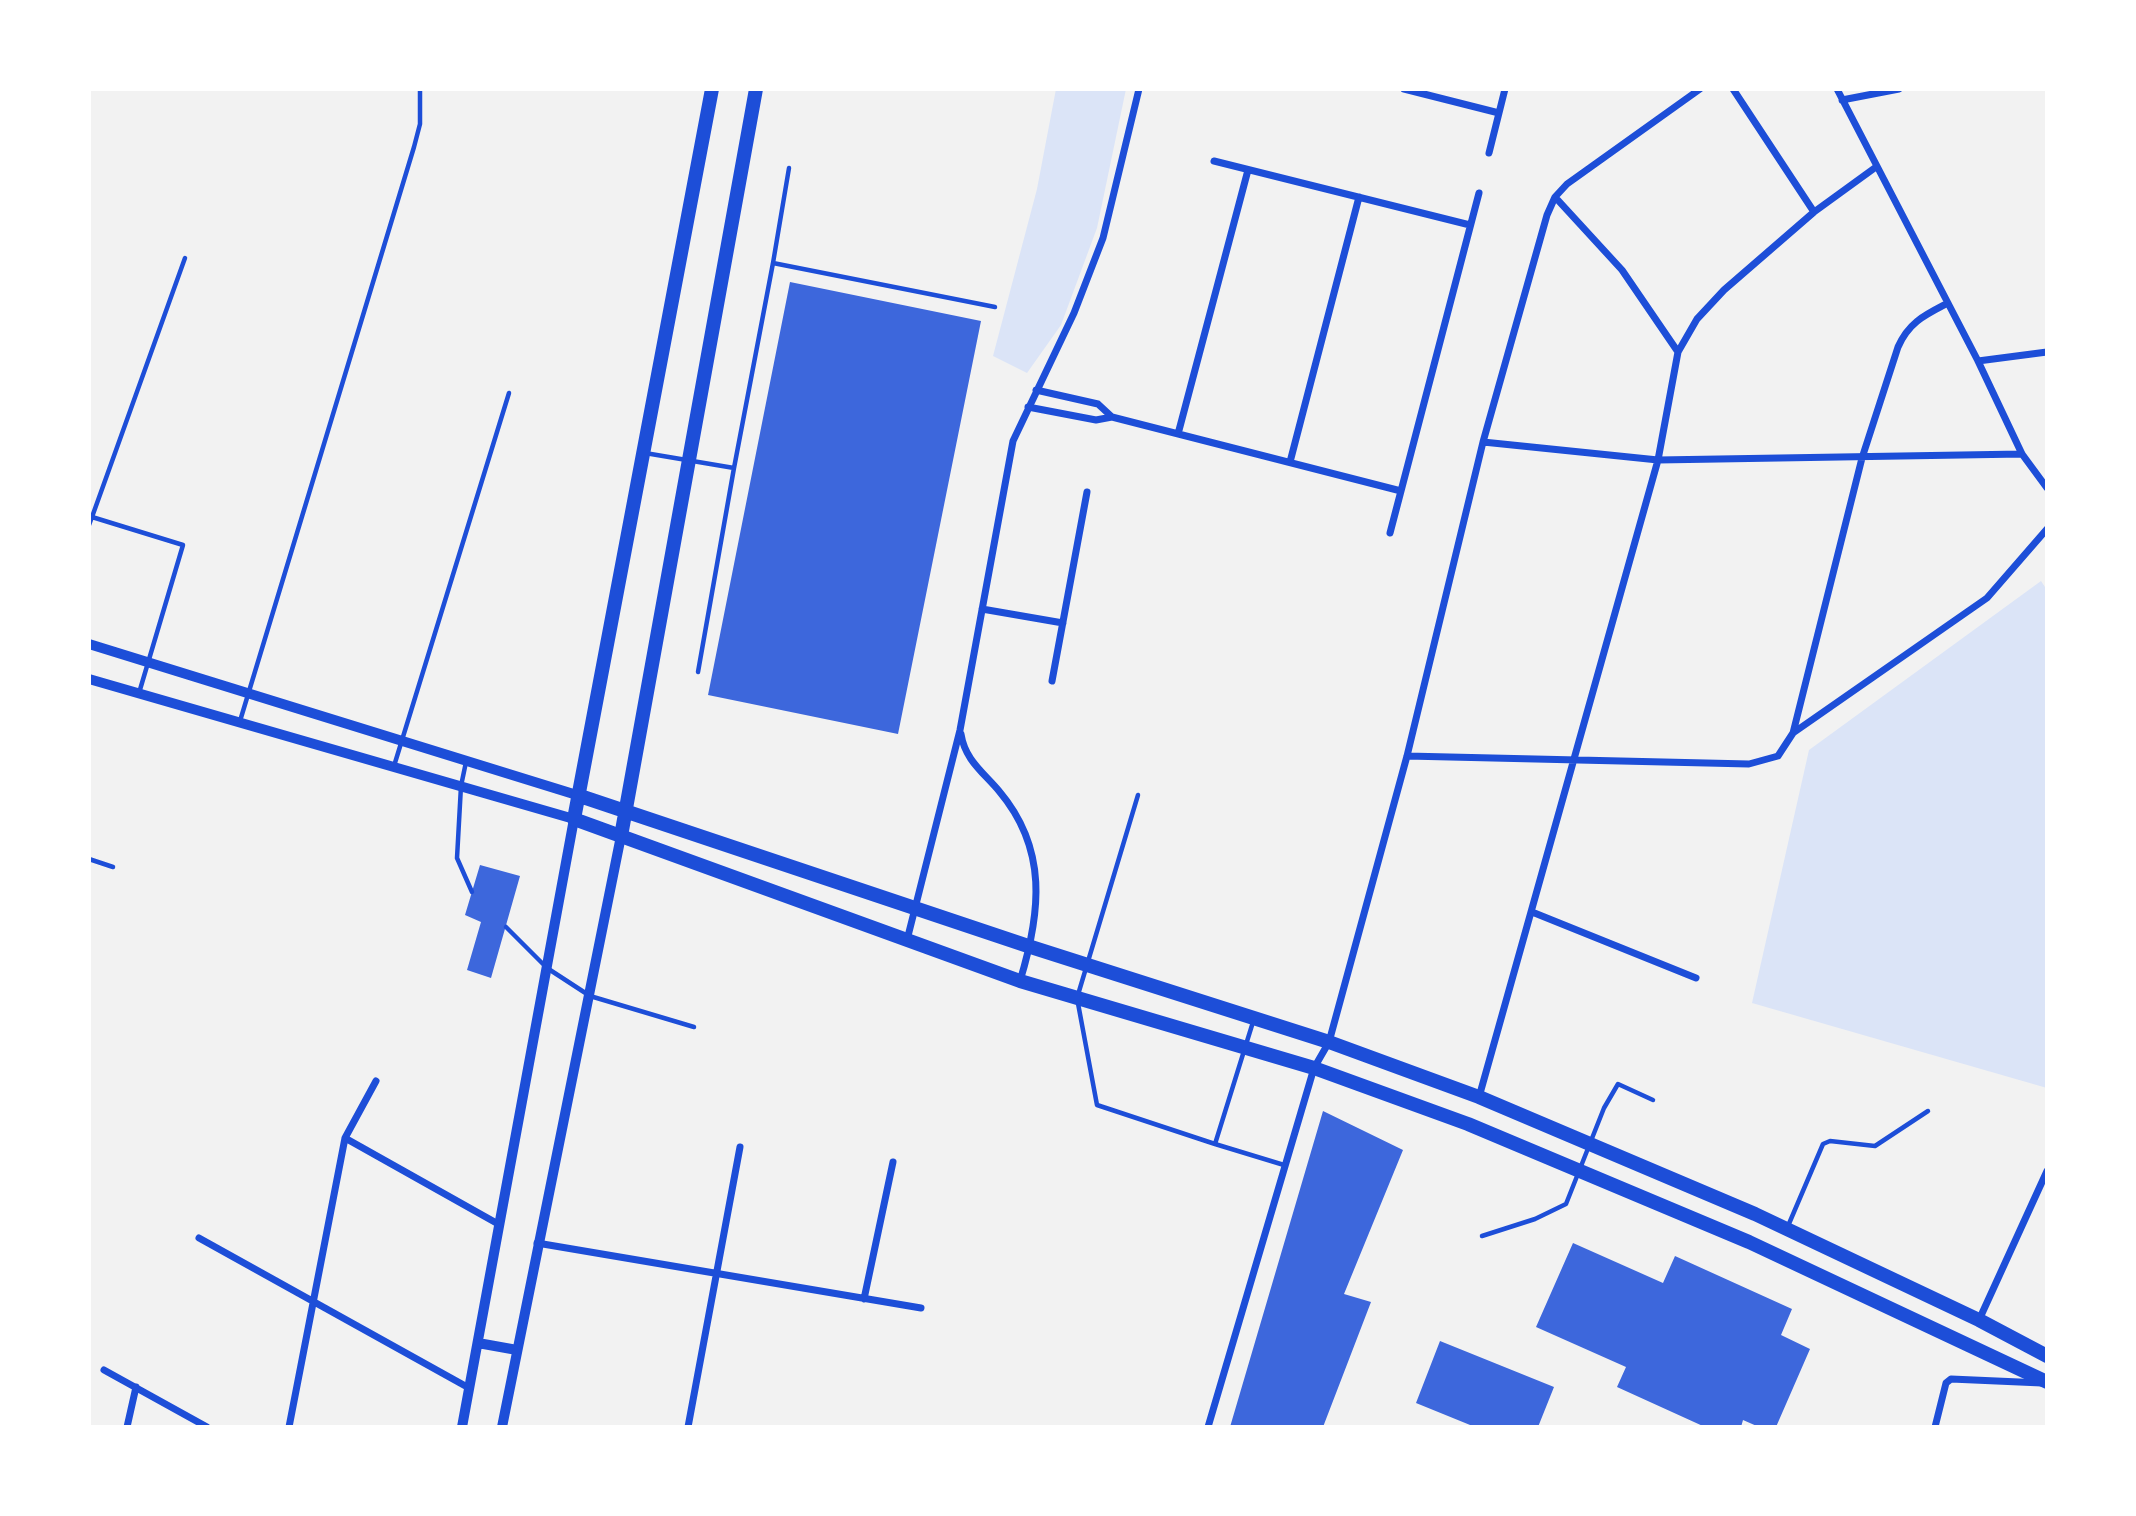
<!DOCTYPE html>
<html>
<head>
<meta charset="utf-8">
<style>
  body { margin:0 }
  #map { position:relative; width:2136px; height:1516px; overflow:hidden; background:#f2f2f2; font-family:"Golos Text",sans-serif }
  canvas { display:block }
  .frame { position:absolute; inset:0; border:91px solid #fff; pointer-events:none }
</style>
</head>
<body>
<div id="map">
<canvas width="2136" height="1516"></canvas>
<div class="frame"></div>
</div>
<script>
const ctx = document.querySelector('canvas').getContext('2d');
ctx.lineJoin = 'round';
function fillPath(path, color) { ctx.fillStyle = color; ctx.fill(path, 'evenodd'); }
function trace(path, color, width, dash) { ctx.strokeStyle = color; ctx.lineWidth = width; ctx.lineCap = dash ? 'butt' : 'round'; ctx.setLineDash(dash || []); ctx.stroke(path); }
const green = new Path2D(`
  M1056,89H1126L1097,228L1061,325L1027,373L993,356L1037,189Z
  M2041,581L2047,590V1088L1752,1003L1809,750Z`);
const building = new Path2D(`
  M790,282L981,321L898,734L708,695Z
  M480,865L520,876L491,978L467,970L481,922L465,915Z
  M1323,1111L1403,1150L1344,1294L1371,1302L1323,1427H1230Z
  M1573,1243L1663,1283L1675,1256L1792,1309L1781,1335L1810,1349L1776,1427H1759L1743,1420L1741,1427H1705L1617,1387L1626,1367L1536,1327Z
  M1440,1341L1554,1387L1538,1427H1475L1416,1403Z`);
const service = new Path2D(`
  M773,263L789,168
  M645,453L734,468L773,263L995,307
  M92,517L185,258
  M89,525L92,517L183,545L139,693
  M698,672L734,468
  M240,721L414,147L420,124V89
  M466,762L461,786L457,858L472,892
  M394,766L509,393
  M1138,795L1077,998L1097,1105L1215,1144L1253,1022
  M89,859L113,867
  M506,927L547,968L590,996L694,1027
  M1215,1144L1284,1165
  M1788,1226L1823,1144L1830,1141L1875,1146L1928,1111
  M1482,1236L1535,1219L1566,1204L1604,1108L1618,1084L1653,1100`);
const minor = new Path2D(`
  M1404,89L1499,113
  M1733,89L1814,212
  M1837,89L1978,361L2022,454L2047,488
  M1842,100L1899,89
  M1489,153L1505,89
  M1214,161L1470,225
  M1555,197L1622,270L1678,352
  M1978,361L2047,352
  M1036,390L1098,404L1112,417
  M1028,407L1096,420L1112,417L1401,491
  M1178,434L1248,170
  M1483,442L1658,460L2022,454
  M1290,462L1359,197
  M1390,533L1479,193
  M982,609L1063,623
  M1052,681L1087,492
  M1793,733L1862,458L1898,347C1909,322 1925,315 1948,303
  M961,734C965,760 983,772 999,791C1048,849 1041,912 1020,981
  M1407,756L1749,764L1778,756L1793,733L1987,598L2047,529
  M1532,912L1696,978
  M907,940L960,730L1013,441L1074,313L1103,238L1139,89
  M1479,1097L1658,460L1678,352L1697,319L1724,290L1814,212L1876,167
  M345,1138L500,1225
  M199,1238L469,1388
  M537,1243L921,1308
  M864,1299L893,1162
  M1979,1320L2047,1171
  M104,1370L207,1427
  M127,1427L136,1387
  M289,1427L345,1138L376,1081
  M688,1427L740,1147
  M1208,1427L1314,1068L1329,1042L1407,756L1483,442L1547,215L1555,197L1567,184L1700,89
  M1935,1427L1946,1383L1951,1379L2042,1383`);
const tertiary = new Path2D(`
  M89,644L580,796
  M89,679L574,819L462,1427
  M478,1343L517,1350
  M502,1427L621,836`);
const primary = new Path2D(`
  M712,89L574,819L1020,981L1314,1068L1468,1124L1749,1242L2047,1382
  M580,796L1031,947L1329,1042L1479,1097L1755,1214L1979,1320L2047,1356
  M621,836L756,89`);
fillPath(green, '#dbe4f7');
fillPath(building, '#3d67dc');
trace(service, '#1d4ed8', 4.5);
trace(minor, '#1d4ed8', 7);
trace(tertiary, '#1d4ed8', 10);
trace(primary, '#1d4ed8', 14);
</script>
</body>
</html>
